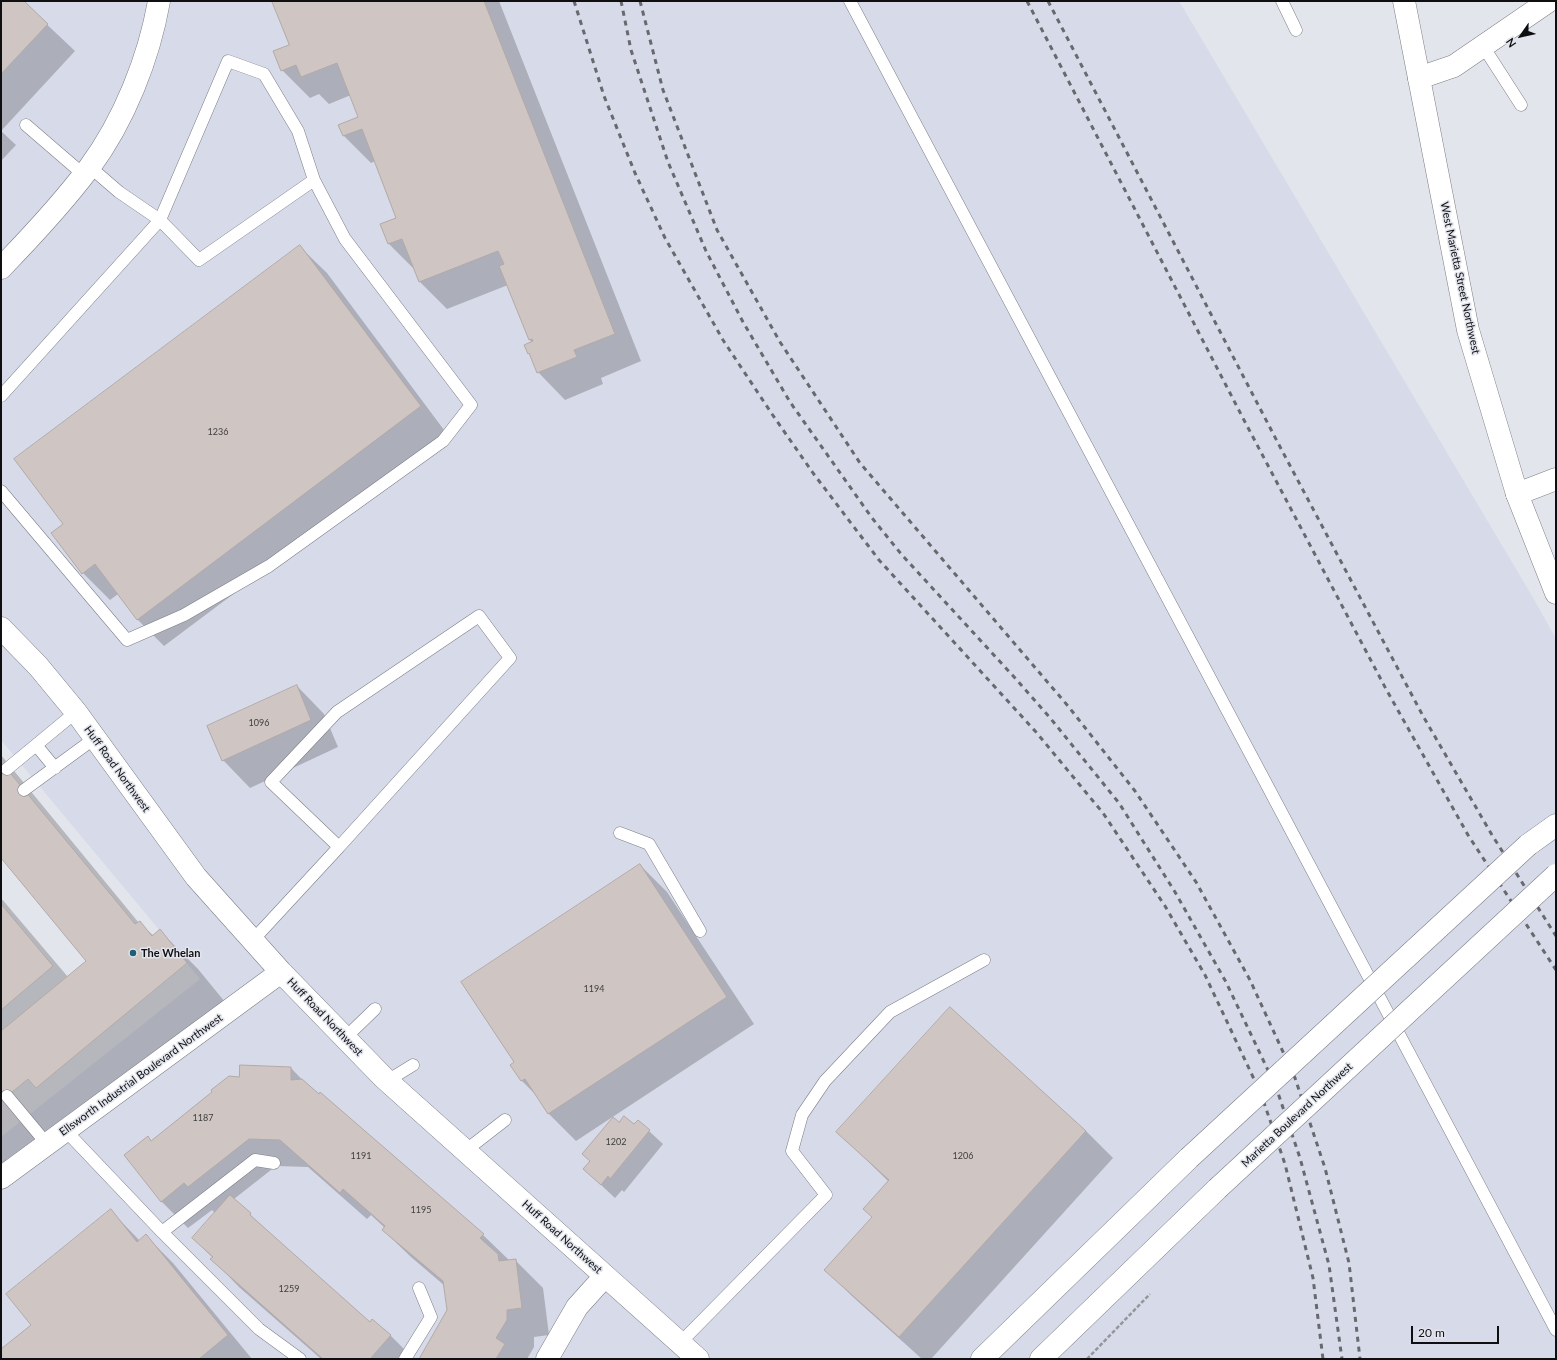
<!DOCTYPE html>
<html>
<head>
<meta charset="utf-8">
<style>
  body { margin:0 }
  #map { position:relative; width:1557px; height:1360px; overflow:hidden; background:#e3e5ed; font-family:Lato,sans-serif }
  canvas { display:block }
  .frame { position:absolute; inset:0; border:2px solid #0f0f12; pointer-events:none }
  .north { position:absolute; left:1501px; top:16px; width:40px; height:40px; -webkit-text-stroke:3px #e3e5ed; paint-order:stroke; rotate:236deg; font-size:11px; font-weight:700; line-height:16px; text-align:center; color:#0f0f12 }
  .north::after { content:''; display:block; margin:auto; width:14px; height:18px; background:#0f0f12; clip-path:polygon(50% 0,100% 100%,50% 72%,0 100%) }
  .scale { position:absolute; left:1411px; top:1326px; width:88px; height:18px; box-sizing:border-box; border:2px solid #0f0f12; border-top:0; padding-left:5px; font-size:12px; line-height:14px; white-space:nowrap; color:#0f0f12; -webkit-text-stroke:3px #e3e5ed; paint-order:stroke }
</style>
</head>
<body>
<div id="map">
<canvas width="1557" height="1360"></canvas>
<div class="frame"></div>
<div class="north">N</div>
<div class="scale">20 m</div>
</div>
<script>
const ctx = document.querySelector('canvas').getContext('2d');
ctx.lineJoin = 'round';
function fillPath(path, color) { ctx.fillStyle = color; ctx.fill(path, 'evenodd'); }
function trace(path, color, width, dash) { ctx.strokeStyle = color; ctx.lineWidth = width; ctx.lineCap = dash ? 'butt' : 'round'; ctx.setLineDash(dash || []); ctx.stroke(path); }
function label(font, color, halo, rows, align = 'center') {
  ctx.font = font + ' Lato,sans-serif'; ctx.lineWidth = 3; ctx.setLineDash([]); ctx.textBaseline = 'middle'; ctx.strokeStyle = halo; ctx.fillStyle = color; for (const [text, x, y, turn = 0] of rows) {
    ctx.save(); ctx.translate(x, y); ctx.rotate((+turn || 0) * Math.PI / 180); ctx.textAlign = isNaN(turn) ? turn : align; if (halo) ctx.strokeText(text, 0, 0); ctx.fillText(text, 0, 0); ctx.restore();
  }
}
const built = new Path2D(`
  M1,1H1179L1535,601L1556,639V1359H1V1137L200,979L1,740Z`);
const shadow = new Path2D(`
  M1,1H22L75,51L1,131Z
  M273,1H499L641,361L601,378L603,384L565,400L538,372L525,345L532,343L530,340L508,285L447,309L420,282L415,270L388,243L398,218L375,161L371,163L344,136L340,126L359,118L351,95L329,104L319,94L310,98L282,70L290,45Z
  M1,131L16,145L1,161Z
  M299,246L327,273L447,434L164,646L137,619L118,594L110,600L83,573L65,524Z
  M297,686L324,714L338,747L250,788L223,760Z
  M1,755L139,923L154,936L160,931L198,969L225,1002L1,1171V898L68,977L88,961L1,857Z
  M640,865L667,892L754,1024L576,1141L549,1114L539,1098L522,1081L516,1062Z
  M291,1068L310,1088L319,1095L320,1094L483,1235L510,1261L515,1260L543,1288L549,1335L534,1337V1347L527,1359H420L448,1310L445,1286L411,1257L383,1230L385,1228L371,1215L367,1219L308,1167L276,1166L234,1199L273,1237L370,1323L390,1335L414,1359H321L239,1287L212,1259L213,1258L193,1238L215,1213L212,1210L188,1228L161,1201L151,1142L240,1078Z
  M638,1121L663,1144L624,1192L622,1190L615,1198L584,1169L619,1123L634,1125Z
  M1086,1131L1113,1158L931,1359H922L853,1297L826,1270L873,1218L889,1182L838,1132Z
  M110,1210L140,1241L146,1236L173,1263L252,1359H1V1350L32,1325Z`);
const building = new Path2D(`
  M1,1H24L48,24L1,74Z
  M272,1H484L615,334L574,350L577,357L537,373L529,353L528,354L524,345L533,341L532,339L529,340L499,266L504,264L498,251L419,282L402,239L388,244L380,224L396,218L362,129L343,136L338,125L358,117L337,63L301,77L296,65L281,71L273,51L289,45Z
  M300,245L421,406L137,620L95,564L82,574L51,533L63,524L14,459Z
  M297,685L311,720L222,761L207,726Z
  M1,762L135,924L140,921L152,936L160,929L187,963L36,1088L28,1079L1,1101V1031L86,961L1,858Z
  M640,864L727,997L548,1114L525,1079L521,1081L510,1065L514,1062L461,982Z
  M1,904L53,966L1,1010Z
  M950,1007L1086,1131L899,1337L824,1270L872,1217L863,1209L889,1180L836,1132Z
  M240,1065L291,1067V1080L302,1079L319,1094L320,1092L484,1234L480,1238L498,1254L499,1261L516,1259L522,1308L507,1310V1320L496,1338L505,1344L496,1359H419L447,1310L443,1281L382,1230L385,1226L343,1189L340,1193L280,1140L249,1139L188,1187L184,1183L161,1202L124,1155L148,1136L151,1141L212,1092L211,1090L229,1076L239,1077Z
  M624,1116L634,1124L638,1120L650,1130L610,1179L608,1176L601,1185L583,1169L590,1161L582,1154L613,1117L619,1122Z
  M230,1195L251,1213L250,1215L370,1322L372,1319L391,1335L370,1359H323L210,1259L213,1257L192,1238Z
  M111,1209L137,1242L146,1234L228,1335L199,1359H1V1349L31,1325L6,1294Z`);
const path = new Path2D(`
  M1087,1359L1150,1294`);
const service = new Path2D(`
  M850,1L1260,772L1556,1330
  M1282,1L1296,30
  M1483,46L1521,105
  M26,125L84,175
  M1,396L160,220L119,192L90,167
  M1,491L127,640L184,615L269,566L443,441L471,405L345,239L314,180L298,131L264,74L228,61L160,220L199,260L314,180
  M479,616L510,658L339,847L271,782L337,712Z
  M36,745L55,768
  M7,769L76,712
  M24,790L95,738
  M620,833L649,844L700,931
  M253,940L339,847
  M345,1038L375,1009
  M387,1081L413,1065
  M7,1096L47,1144
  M66,1131L162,1232L259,1329L300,1359
  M465,1151L505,1120
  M162,1232L255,1160L274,1163
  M680,1343L826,1195L792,1151L802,1115L825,1081L890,1012L984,960
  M405,1359L431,1317L419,1288`);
const minor = new Path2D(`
  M1419,78L1454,66L1549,1
  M1,268C32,236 62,204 89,168C124,121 149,58 159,1
  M1517,494L1556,479
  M1,628L38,666L76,712L196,877L281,972L384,1078L698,1359
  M1,1178L281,972
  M547,1359L577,1307L605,1276`);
const tertiary = new Path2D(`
  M1404,1L1468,330L1517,494L1556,593`);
const secondary = new Path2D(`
  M1528,845L1556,825
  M982,1359L1189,1158
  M1041,1359L1217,1189`);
const rail = new Path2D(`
  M574,1L604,96L635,173L665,238L723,340L772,414L813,473L879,560L1036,732L1103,813L1165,906L1205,975L1261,1094L1285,1164L1313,1278L1323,1359
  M621,1L631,50L668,162L706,251L743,322L790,402L872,518L902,555L1015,678L1051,719L1119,803L1175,892L1226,982L1276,1087L1300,1158L1329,1265L1342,1359
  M640,1L663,90L717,230L780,342L860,463L1068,706L1135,791L1196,882L1250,980L1295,1078L1325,1168L1349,1263L1360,1359
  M1027,1L1245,422L1386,689L1468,835L1556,970
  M1048,1L1278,443L1423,716L1492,835L1556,936`);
const secondaryBridge = new Path2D(`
  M1189,1158L1528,845
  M1217,1189L1556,875`);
const markers = [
  [133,953,4,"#1f5e74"]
];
const numberNames = [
  ["1236",218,432],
  ["1096",259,723],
  ["1194",594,989],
  ["1187",203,1118],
  ["1202",616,1142],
  ["1191",361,1156],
  ["1206",963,1156],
  ["1195",421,1210],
  ["1259",289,1289]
];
const streetNames = [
  ["West Marietta Street Northwest",1460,278,78],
  ["Huff Road Northwest",117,769,54],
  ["Huff Road Northwest",325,1017,46],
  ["Ellsworth Industrial Boulevard Northwest",141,1075,-36],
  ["Marietta Boulevard Northwest",1297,1115,-43],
  ["Huff Road Northwest",562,1237,42]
];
const poiNames = [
  ["The Whelan",141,953]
];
fillPath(built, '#d7dae9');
fillPath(shadow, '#0003');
fillPath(building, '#cfc6c3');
trace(building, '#b3aaa7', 1);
trace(service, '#7d7f86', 13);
trace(minor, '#7d7f86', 23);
trace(tertiary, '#7d7f86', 23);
trace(secondary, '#7d7f86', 23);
trace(path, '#94969c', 2.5, [4, 2]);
trace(service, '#fff', 12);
trace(minor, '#fff', 22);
trace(tertiary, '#fff', 22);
trace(secondary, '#fff', 22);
trace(rail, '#68696e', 3, [5, 5]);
trace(secondaryBridge, '#7d7f86', 23, []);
trace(secondaryBridge, '#fff', 22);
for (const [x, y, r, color] of markers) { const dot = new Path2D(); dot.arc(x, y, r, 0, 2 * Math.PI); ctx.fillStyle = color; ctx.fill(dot); trace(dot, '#e3e5ed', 1.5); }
label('9px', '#3f3d3e', null, numberNames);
label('11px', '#0f0f12', '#e3e5ed', streetNames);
label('bold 11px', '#0f0f12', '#e3e5ed', poiNames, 'left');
</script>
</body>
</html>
